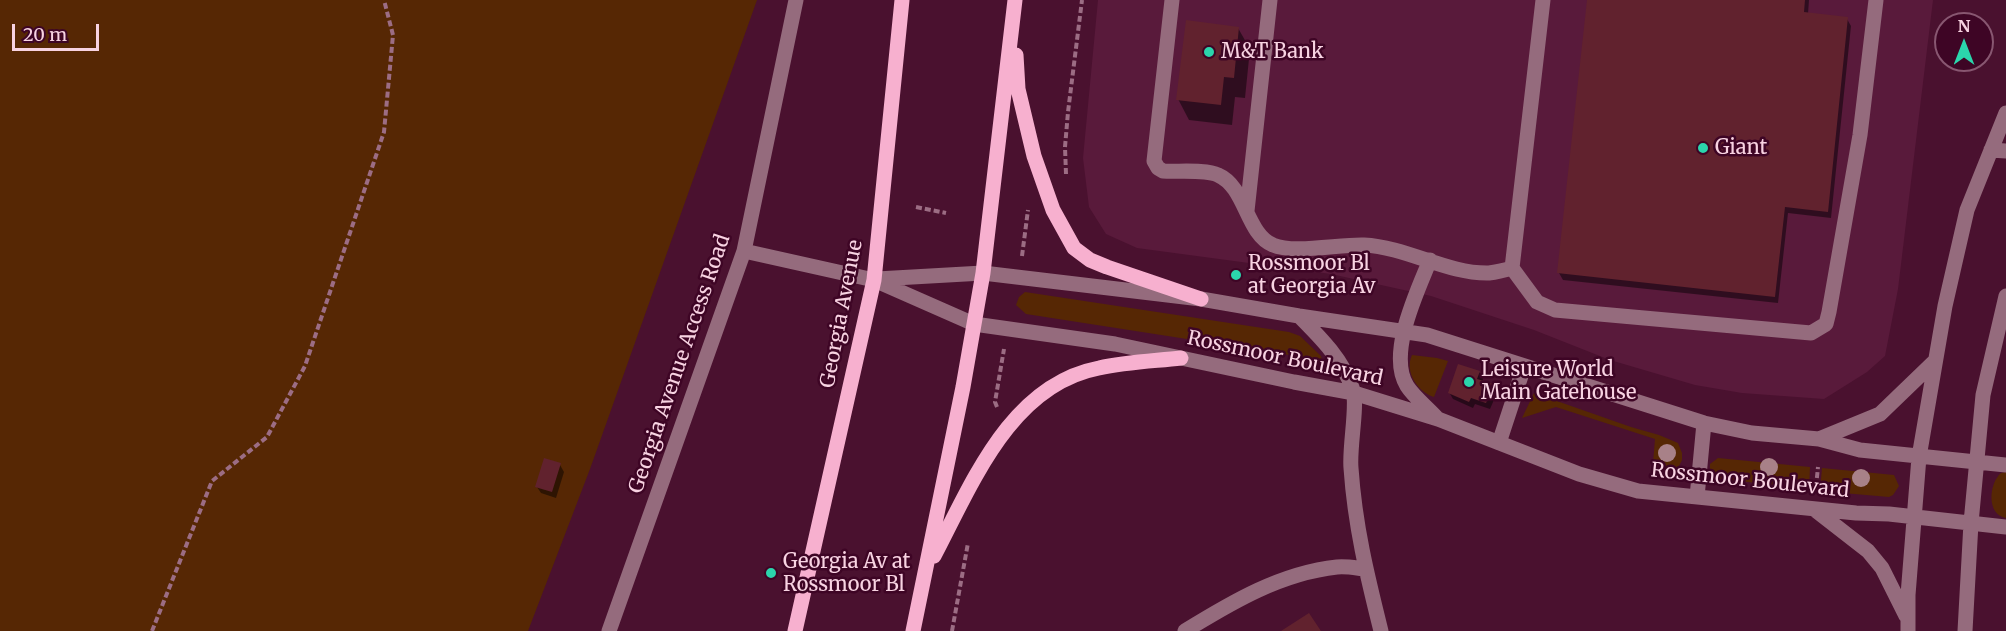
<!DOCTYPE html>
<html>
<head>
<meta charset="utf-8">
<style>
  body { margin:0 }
  #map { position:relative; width:2006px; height:631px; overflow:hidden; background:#4a112f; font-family:Merriweather,serif }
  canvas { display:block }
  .north { position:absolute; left:1934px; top:12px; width:60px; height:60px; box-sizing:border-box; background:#3e0525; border:2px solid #885771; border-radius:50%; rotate:0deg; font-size:16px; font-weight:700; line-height:24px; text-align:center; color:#f8d3e2 }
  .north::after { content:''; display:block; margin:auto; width:21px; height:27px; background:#2bd5ac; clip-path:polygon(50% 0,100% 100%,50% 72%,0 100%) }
  .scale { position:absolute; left:12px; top:24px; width:87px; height:27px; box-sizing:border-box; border:3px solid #f8d3e2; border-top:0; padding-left:8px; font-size:18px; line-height:21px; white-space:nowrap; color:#f8d3e2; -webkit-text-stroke:4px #3e0525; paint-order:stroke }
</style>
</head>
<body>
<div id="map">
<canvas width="2006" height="631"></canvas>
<div class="north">N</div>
<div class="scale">20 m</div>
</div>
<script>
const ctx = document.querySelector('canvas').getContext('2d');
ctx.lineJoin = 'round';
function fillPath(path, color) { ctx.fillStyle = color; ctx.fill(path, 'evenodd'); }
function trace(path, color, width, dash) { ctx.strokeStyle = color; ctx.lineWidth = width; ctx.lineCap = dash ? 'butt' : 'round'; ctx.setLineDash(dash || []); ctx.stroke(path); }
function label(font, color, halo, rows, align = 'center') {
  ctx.font = font + ' Merriweather,serif'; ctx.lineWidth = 5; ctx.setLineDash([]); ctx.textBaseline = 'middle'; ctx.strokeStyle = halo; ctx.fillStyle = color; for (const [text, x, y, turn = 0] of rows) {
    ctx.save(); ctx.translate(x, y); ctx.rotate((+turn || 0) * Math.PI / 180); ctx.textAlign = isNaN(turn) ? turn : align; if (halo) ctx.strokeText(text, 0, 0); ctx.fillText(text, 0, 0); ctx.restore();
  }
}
const built = new Path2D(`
  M1098,0H1933L1898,289L1885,356L1867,372L1824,399L1742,393L1695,385L1610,360L1534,330L1431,296L1331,274L1137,248L1106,234L1089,207L1083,158Z`);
const green = new Path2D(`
  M0,0H757L590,469L528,631H0Z
  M1025,292L1289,332L1300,336L1321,356L1322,360L1026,314L1016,305L1019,297Z
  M1412,355L1437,358L1448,361L1434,397C1418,392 1404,372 1412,355Z
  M1534,393L1631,427L1659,435L1678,443L1682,453V460L1679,466L1672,470L1655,467L1653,463L1655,439L1556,407L1522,418Z
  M1718,458L1810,467L1809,489L1713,478L1710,472V464Z
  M1822,468L1894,475L1899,486L1893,495L1889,497L1820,491Z
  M2006,472V518C1986,515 1989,483 2001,473Z`);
const shadow = new Path2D(`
  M1588,0H1809L1808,14L1847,19L1851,26L1831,218L1788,213L1778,303L1563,280L1559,273Z
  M1238,28L1250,49L1245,98L1235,97L1232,125L1189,120L1178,99Z
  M1479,372L1483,379L1482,382L1493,386L1497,393L1490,409L1475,404L1473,408L1453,399L1449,392Z
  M560,465L564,472L556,498L541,493L537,487Z`);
const building = new Path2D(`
  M1587,0H1805L1804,12L1848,17L1828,212L1785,207L1775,297L1557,273Z
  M1186,20L1239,27L1234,78L1224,77L1221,105L1176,100Z
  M1458,364L1480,371L1477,379L1494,384L1486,403L1471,398L1469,402L1448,393Z
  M544,458L561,463L552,492L535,487Z
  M1309,613L1321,631H1281Z`);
const path = new Path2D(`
  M1066,174L1065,147L1068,112L1082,0
  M916,207L946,213
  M1022,256L1028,210
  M997,407L995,402L1004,349
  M1816,487L1818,467
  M152,631L212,481L267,437L305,366L384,132L393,35L384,0
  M952,631L968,543`);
const minor = new Path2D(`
  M1172,0L1154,161L1158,168L1163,171C1177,172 1206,169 1218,175C1246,187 1246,234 1273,245C1293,254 1340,244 1364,245C1407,247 1447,274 1489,273C1497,272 1505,270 1512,268
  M1543,0L1512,268L1537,302L1555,310L1811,333L1826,324L1829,312L1860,135L1876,0
  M1991,150L2006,151
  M1247,211L1270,0
  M744,251L874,280L974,324L1115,344L1294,382L1354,393L1438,419L1579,474L1638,491L1856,513L1889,514L2006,527
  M1430,260C1417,292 1387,354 1407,386C1414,397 1427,407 1436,417
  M877,279L983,273L1201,299L1299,316L1427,335L1704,423L1752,433L1819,439L1860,450L2006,465
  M1299,316C1321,338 1343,360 1353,390C1358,405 1349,448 1351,468C1355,526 1367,575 1381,631
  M1819,439L1880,414L1935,361
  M1499,443L1524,367
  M1697,497L1704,423
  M1814,509L1868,551L1882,568L1906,616
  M609,631L744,251L796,0
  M1185,631C1232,602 1281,573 1337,567C1346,566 1356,568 1365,569
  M1908,631V595L1919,457L1945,306L1967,210L2006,113
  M1965,631L1971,523L1983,395L2006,296`);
const major = new Path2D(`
  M1016,55L1018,89L1034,156L1053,210L1074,248L1090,260L1107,267L1201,299
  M934,556C972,484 1010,385 1099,368C1126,362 1154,361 1181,358
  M795,631L874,280L902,0
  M913,631L963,387L983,273L1015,0`);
const trees = [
  [1667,453],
  [1769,467],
  [1861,478]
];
const markers = [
  [1209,52,6,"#2bd5ac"],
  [1703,148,6,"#2bd5ac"],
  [1236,275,6,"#2bd5ac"],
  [1469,382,6,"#2bd5ac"],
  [771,573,6,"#2bd5ac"]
];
const poiNames = [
  ["M&T Bank",1221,52],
  ["Giant",1715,148],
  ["Rossmoor Bl",1248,264],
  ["at Georgia Av",1248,287],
  ["Leisure World",1481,370],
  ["Main Gatehouse",1481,393],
  ["Georgia Av at",783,562],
  ["Rossmoor Bl",783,585]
];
const streetNames = [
  ["Georgia Avenue",842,314,-79],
  ["Rossmoor Boulevard",1285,359,12],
  ["Georgia Avenue Access Road",680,364,-71],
  ["Rossmoor Boulevard",1750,481,6]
];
fillPath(built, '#591a3b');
fillPath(green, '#562704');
fillPath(shadow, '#0007');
fillPath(building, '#61222e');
trace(path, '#9c6d84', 4, [6, 3]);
trace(minor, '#956b7d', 15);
trace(major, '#f7b0cf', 15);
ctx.fillStyle = '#a88188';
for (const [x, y] of trees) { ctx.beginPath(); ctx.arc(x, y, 9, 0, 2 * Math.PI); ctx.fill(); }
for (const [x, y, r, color] of markers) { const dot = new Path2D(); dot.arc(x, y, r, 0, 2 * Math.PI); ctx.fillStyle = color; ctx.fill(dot); trace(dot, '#3e0525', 2); }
label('20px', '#f8d3e2', '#3e0525', poiNames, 'left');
label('20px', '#f8d3e2', '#3e0525', streetNames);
</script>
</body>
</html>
